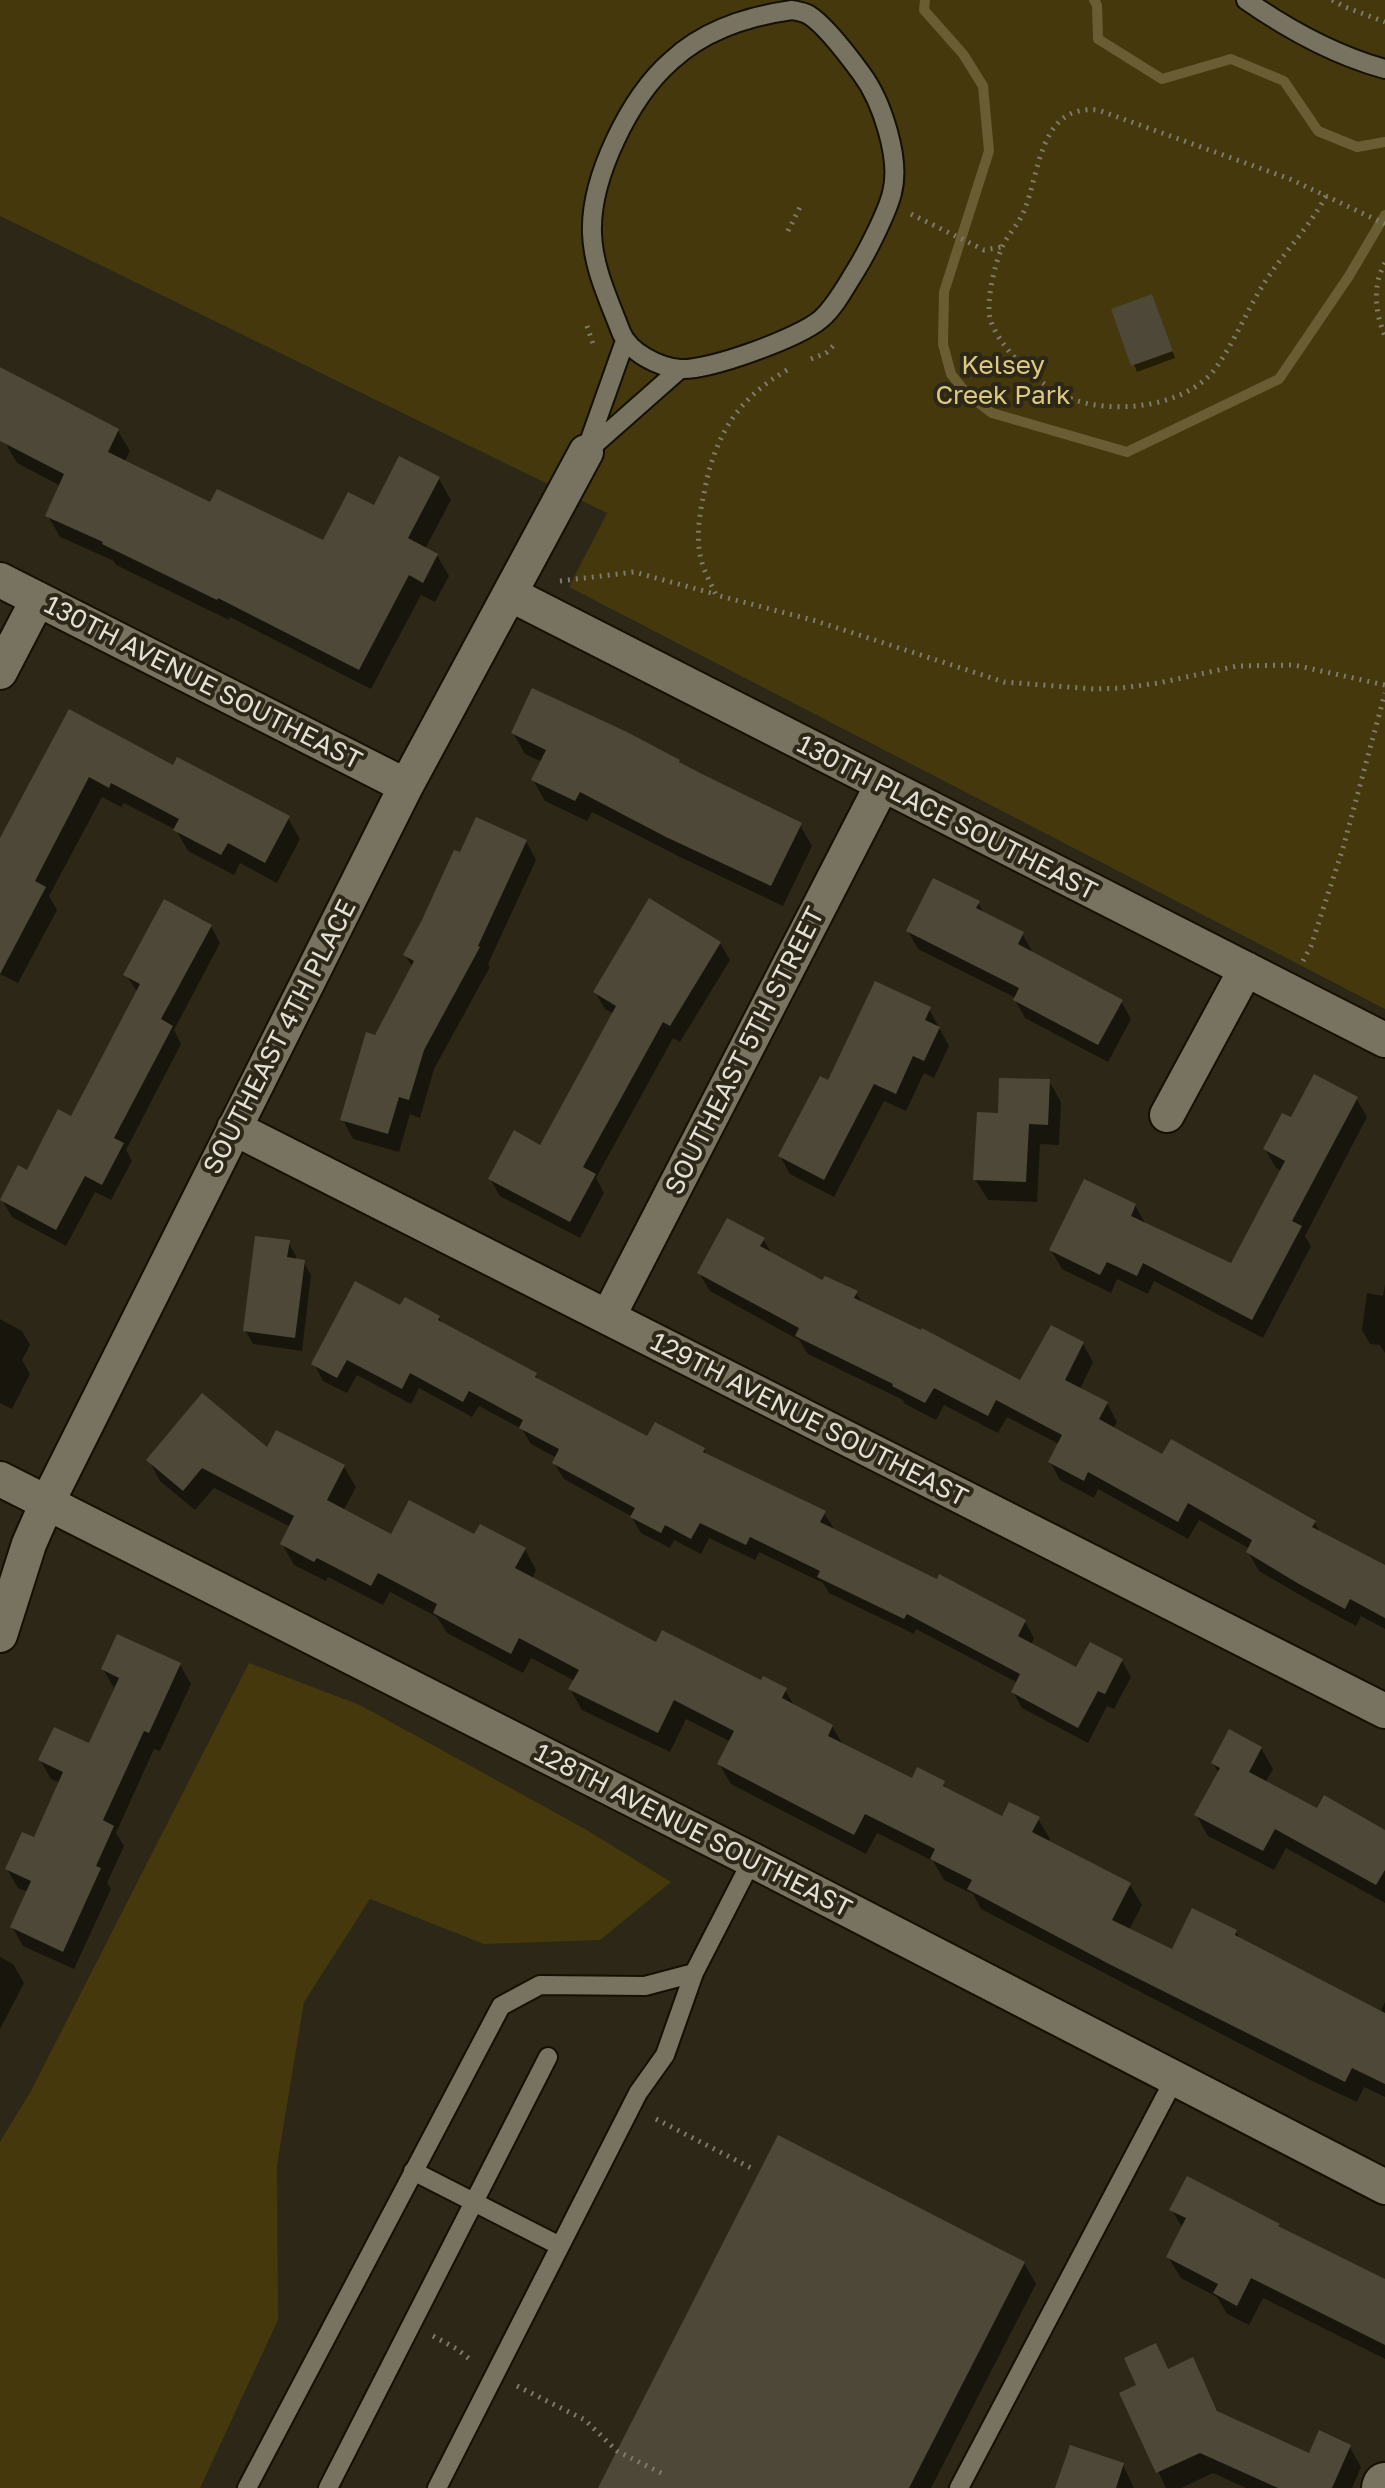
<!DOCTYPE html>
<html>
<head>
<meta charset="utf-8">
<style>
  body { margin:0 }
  canvas { display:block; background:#2c2717 }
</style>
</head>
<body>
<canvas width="1385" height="2488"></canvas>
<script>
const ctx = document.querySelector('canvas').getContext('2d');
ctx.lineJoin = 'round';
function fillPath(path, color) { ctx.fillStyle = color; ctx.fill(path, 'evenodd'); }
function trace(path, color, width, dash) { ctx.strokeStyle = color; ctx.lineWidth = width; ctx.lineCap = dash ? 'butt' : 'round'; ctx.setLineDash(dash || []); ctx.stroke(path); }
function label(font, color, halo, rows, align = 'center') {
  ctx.font = font + ' "Golos Text",sans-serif'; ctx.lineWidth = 8; ctx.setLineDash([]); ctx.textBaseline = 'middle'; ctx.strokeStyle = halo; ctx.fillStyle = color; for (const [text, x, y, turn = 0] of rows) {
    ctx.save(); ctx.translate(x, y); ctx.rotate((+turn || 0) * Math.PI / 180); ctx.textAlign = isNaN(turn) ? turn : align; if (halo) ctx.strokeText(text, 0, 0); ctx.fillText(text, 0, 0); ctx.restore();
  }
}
const green = new Path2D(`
  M0,0H1385V1009L569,587L607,513L0,216Z
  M249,1663L360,1705L585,1829L671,1882L600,1940L484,1944L370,1899L304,2002L277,2165L278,2320L200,2488H0V2142L31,2091Z`);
const shadow = new Path2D(`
  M1155,303L1175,358L1137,372L1113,311Z
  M0,367L118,431L130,451L124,462L211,505L324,543L374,508L439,479L451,500L425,549L437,555L449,576L435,602L421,595L371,689L230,617L229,620L116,565L114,561L60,537L48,516L61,486L17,463L6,444L0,441Z
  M70,712L174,767L288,818L300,839L277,883L240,863L234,875L188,851L176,830L124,803L121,807L102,797L49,896L57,910L18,983L0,974V844Z
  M513,733L679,761L681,765L800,825L812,846L783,906L680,857L592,812L587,821L545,801L533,780L542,762L525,754Z
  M526,841L536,860L488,964L490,967L434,1069L420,1118L410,1114L399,1152L353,1139L343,1120L376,1037L413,968L405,955L461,855Z
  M978,903L986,916L1022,934L1032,951L1031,954L1121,1001L1131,1019L1108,1062L1025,1018L1015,1000L1016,998L918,949L908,931Z
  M211,926L220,943L174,1030L181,1044L126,1150L132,1161L111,1200L95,1192L66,1246L12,1217L2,1200L72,1118L138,993L126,975Z
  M720,943L730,960L680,1042L673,1038L596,1178L604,1193L580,1238L500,1196L490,1179L541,1147L614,1014L605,1009L595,992Z
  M929,1009L949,1046L934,1078L924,1073L906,1111L884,1101L834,1197L790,1174L780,1156L829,1083Z
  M1049,1081L1061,1102L1059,1145L1040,1144L1037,1202L988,1200L975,1179L999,1115Z
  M1356,1098L1367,1117L1305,1236L1311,1246L1263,1338L1154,1281L1148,1294L1117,1279L1111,1293L1062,1269L1051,1250L1135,1205L1146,1225L1232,1265L1282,1171L1276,1168L1265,1149Z
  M763,1239L773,1256L823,1283L856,1293L863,1304L1021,1382L1083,1344L1093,1362L1080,1389L1107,1403L1117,1422L1113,1429L1163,1457L1314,1522L1321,1534L1385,1567V1629L1361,1616L1356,1626L1312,1602L1259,1571L1248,1552L1250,1549L1199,1520L1188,1539L1098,1489L1094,1498L1060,1480L1050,1462L1059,1444L1007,1417L998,1433L944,1405L936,1420L905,1404L903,1400L808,1354L799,1340L710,1291L699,1273Z
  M288,1242L296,1256V1260L303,1261L311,1275L302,1351L253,1344L245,1330Z
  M1385,1284V1353L1380,1345L1370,1344L1362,1330L1367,1293L1383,1296Z
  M401,1308L439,1317L443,1325L535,1374L539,1381L648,1438L704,1450L708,1457L824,1513L834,1529L1025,1622L1034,1638L1031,1645L1077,1670L1122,1661L1131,1677L1114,1709L1107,1706L1088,1743L1022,1708L1013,1692L1018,1683L916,1629L914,1634L829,1593L823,1583L759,1552L755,1560L709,1538L701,1554L674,1540L670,1548L641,1533L631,1516L564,1479L554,1463L557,1458L531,1444L522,1429L479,1406L472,1417L419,1388L411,1404L357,1375L347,1393L323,1381L314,1364Z
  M0,1319L22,1331L30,1345L22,1360L30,1374L12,1409L0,1403Z
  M268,1450L344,1467L356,1487L343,1511L392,1536L475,1537L525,1549L536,1570L532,1579L657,1644L785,1690L795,1707L832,1726L843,1745L912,1780L943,1783L948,1791L1003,1818L1038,1819L1050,1839L1048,1842L1130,1885L1142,1905L1129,1930L1173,1952L1236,1932L1241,1940L1380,2013L1385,2002V2097L1364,2087L1357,2102L1310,2080L981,1909L973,1894L944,1880L933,1861L877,1833L866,1854L731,1784L719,1764L731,1742L686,1719L670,1752L582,1710L570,1689L575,1681L531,1658L523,1673L447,1633L437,1617L390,1592L383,1605L328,1577L326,1581L294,1565L282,1544L291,1527L214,1488L195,1510L160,1481L149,1460Z
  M180,1665L191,1684L160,1751L154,1749L116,1833L124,1846L107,1883L111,1889L74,1969L23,1946L12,1927L28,1892L18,1888L7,1869L35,1840L60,1783L51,1779L40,1760L90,1746L114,1688L103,1669Z
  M1261,1748L1273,1769L1265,1783L1317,1810L1385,1833V1903L1286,1848L1274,1870L1208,1836L1196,1815L1219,1773L1213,1763Z
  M0,1957L13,1964L24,1983L0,2029Z
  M1172,2210L1278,2225L1281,2229L1385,2281V2359L1263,2298L1249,2325L1227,2314L1217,2297L1181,2278L1168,2257L1183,2229Z
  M1024,2263L1036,2284L931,2488H600Z
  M1192,2360L1219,2414L1310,2455L1349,2446L1361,2467L1352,2488H1246L1213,2473L1181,2488H1166L1121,2394Z
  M1123,2465L1134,2488H1058Z`);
const stream = new Path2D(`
  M925,0L924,10L963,54L983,86L989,151L944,292L943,344L951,374L967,394L992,413L1127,452L1279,379L1349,276L1385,215
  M1094,0L1097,5L1098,39L1162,79L1231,59L1284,81L1318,131L1357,147L1385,142`);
const building = new Path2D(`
  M1152,294L1173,351L1131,366L1111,309Z
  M0,367L119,429L108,452L210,502L217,489L323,540L348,492L374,505L399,456L440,477L408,538L438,554L423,583L409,575L359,670L218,598L217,600L102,544L103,542L45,516L64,474L0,441Z
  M532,688L627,732L680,760L679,762L700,773L802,823L771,886L666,837L580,792L575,801L531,780L546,750L511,733Z
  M69,709L173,765L177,757L290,816L265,863L228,843L221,855L173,830L179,819L111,783L109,788L89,777L35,881L46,887L0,974V838Z
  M476,817L527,840L478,946L480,947L424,1050L409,1100L399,1097L388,1134L340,1120L366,1032L375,1035L414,961L403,955L421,922L454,850L460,852Z
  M933,878L980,901L976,908L1024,932L1018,944L1123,1000L1098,1045L1013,1000L1019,988L906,931Z
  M649,898L721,942L670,1026L663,1022L583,1167L596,1174L570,1222L488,1179L514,1130L540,1145L616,1006L593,992Z
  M164,899L212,925L161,1019L173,1026L114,1138L124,1143L102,1185L85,1176L56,1230L0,1200L18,1165L27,1170L58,1109L71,1116L140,984L123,975Z
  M875,981L931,1007L925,1020L940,1027L924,1061L913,1056L896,1094L874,1084L824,1180L778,1156L820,1076L828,1080Z
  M1314,1074L1358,1097L1292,1221L1302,1226L1252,1320L1143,1263L1137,1276L1107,1262L1100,1275L1049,1250L1084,1179L1136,1204L1131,1216L1231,1263L1285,1161L1263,1149L1282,1113L1291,1117Z
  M999,1078L1050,1079L1048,1125L1029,1124L1026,1182L973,1180L977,1112L998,1113Z
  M727,1218L765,1238L760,1246L822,1280L825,1276L858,1291L854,1298L921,1330L922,1328L1020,1380L1051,1325L1084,1342L1065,1380L1108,1402L1099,1419L1162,1454L1171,1439L1316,1521L1312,1527L1385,1565V1618L1350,1599L1345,1609L1299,1584L1246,1552L1252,1540L1188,1503L1178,1522L1088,1472L1084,1481L1048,1462L1062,1435L996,1400L988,1416L934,1388L925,1403L892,1386L893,1384L795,1336L799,1328L697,1273Z
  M255,1236L290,1240L287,1257L305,1260L295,1338L243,1331Z
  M355,1281L400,1305L405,1297L440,1316L438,1320L537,1373L535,1377L647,1436L655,1422L705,1448L703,1452L826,1511L820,1522L937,1579L939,1574L1026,1620L1018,1636L1076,1667L1090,1642L1123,1659L1105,1694L1098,1691L1078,1728L1011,1692L1020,1674L907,1614L904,1619L817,1577L820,1571L750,1537L746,1545L700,1523L691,1539L665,1525L661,1533L630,1517L635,1508L552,1463L559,1449L519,1428L523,1420L469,1391L463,1402L410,1373L402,1389L347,1360L337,1378L311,1364Z
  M202,1393L267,1447L276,1430L345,1465L327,1500L391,1534L409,1500L474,1534L480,1524L526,1548L515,1568L656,1642L662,1630L761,1680L763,1676L787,1688L782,1698L833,1725L828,1736L912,1778L917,1767L945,1781L943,1786L1002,1816L1009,1802L1040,1817L1032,1832L1131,1883L1112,1920L1172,1949L1192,1908L1237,1930L1235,1935L1385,2013V2084L1352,2068L1345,2082L1111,1965L967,1889L972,1880L930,1859L935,1849L865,1814L854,1835L717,1764L734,1731L674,1700L658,1733L568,1689L579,1670L519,1638L511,1654L433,1613L437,1604L378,1573L371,1586L317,1558L314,1562L280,1544L294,1516L202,1468L183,1491L146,1460Z
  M117,1634L181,1663L149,1733L144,1731L103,1820L114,1826L96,1866L101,1868L63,1952L10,1927L31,1881L5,1869L22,1832L34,1837L63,1772L38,1760L54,1727L89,1743L119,1678L101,1669Z
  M1229,1729L1262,1747L1249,1772L1317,1808L1324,1795L1385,1830V1870L1376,1885L1275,1829L1263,1851L1194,1815L1220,1768L1211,1763Z
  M778,2135L1025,2262L909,2488H598Z
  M1187,2176L1280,2224L1278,2226L1385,2279V2345L1251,2278L1237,2306L1213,2293L1218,2284L1166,2257L1186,2218L1169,2210Z
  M1156,2343L1168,2369L1193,2357L1217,2411L1309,2453L1319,2430L1351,2445L1332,2488H1278L1200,2453L1156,2473L1119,2393L1136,2385L1124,2358Z
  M1070,2445L1124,2463L1116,2488H1055Z`);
const path = new Path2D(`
  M1332,0L1345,7L1385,22
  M1326,196C1309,228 1282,254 1263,285C1246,312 1234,343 1215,369C1183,411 1096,418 1053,390C1031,376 997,345 990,318C986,300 995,264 1002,247C1008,234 1019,224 1024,211C1040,173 1039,104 1098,110L1290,179L1385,224
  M911,214L984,250L1002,247
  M788,231L801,205
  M1385,263C1372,285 1375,313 1385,336
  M587,326L594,347
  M811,359L826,353L833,346
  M787,370C736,400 715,436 704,493C700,512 696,535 700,554C702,568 710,582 716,595L816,621L1004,682L1094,689L1121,688L1159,683L1237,666L1294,665L1385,685
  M560,581L634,572L715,594
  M1303,961L1311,946L1343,848L1385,693
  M656,2119L751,2168
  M433,2336L457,2349L472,2361
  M517,2386L585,2420L617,2451L665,2475`);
const service = new Path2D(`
  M1246,0C1289,30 1334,55 1385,69
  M792,10C797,11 804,12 809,15C825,25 850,58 861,73C882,101 901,159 892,193C887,213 867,252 856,270C846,286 835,307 821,319C799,338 708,371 680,369C658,367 629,352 621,332C609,300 593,268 592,233C590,178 630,97 671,61C704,30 748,16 792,10Z
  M587,448L625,341
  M586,452L680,369
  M413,2171L560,2246
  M247,2488L501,2006L540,1985L645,1986L694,1973
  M328,2488L548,2057
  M437,2488L638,2093L665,2055L694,1973L752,1860
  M959,2488L1175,2078`);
const minor = new Path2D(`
  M0,580L406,786
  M510,594L1385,1040
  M0,672L38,599
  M1167,1115L1246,969
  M234,1128L1385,1711
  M608,1317L882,785
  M0,1479L752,1860L1385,2187
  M0,1635L29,1544L47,1503L406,786L586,452`);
const tertiary = new Path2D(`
  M1384,2488L1385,2485`);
const parkNames = [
  ["Kelsey",1003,366],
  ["Creek Park",1003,396]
];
const streetNames = [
  ["130TH AVENUE SOUTHEAST",203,683,27],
  ["130TH PLACE SOUTHEAST",947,818,27],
  ["SOUTHEAST 4TH PLACE",280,1037,-63],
  ["SOUTHEAST 5TH STREET",745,1051,-63],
  ["129TH AVENUE SOUTHEAST",809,1420,27],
  ["128TH AVENUE SOUTHEAST",693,1831,27]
];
fillPath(green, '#44380c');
fillPath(shadow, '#0007');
trace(stream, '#6a5d33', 10);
fillPath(building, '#4d4837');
trace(service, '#141003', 22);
trace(minor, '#141003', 38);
trace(tertiary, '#141003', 48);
trace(path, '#7e7a6d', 5, [2, 6]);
trace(service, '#787260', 18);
trace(minor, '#787260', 34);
trace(tertiary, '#787260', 44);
label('26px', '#dec983', '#2c2717', parkNames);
label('26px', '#e3e0d6', '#2c2717', streetNames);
</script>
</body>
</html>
